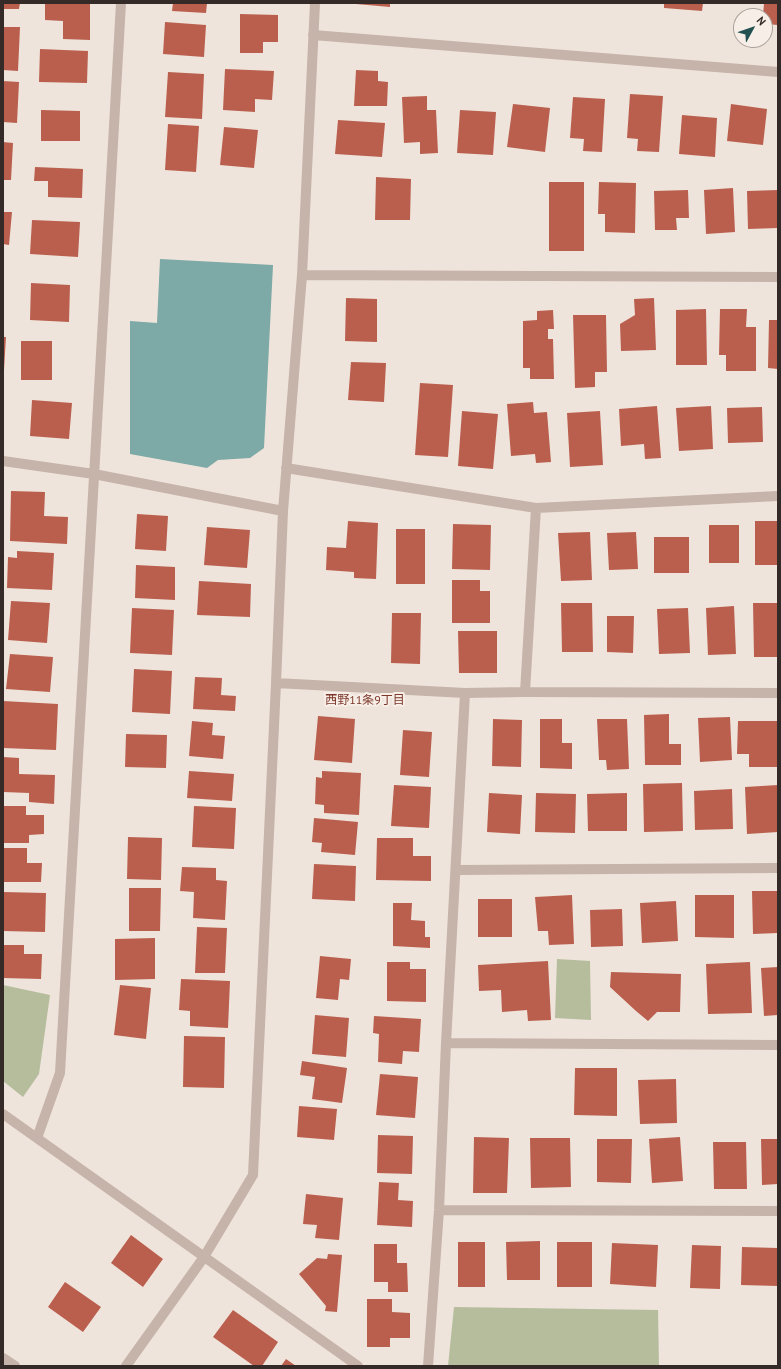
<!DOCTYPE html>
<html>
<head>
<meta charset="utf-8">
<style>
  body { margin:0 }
  #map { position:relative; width:781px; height:1369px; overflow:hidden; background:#efe4db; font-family:"PT Sans",sans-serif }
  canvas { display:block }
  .frame { position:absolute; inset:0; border:4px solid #342b28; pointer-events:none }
  .north { position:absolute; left:733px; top:8px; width:40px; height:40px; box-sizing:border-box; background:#f7efe7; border:1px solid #a9a19b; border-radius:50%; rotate:50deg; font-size:11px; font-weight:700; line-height:16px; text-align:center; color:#342b28 }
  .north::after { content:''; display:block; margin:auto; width:14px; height:18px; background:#215150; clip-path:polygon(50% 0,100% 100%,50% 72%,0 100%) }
</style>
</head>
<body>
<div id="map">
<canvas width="781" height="1369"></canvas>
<div class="frame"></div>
<div class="north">N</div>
</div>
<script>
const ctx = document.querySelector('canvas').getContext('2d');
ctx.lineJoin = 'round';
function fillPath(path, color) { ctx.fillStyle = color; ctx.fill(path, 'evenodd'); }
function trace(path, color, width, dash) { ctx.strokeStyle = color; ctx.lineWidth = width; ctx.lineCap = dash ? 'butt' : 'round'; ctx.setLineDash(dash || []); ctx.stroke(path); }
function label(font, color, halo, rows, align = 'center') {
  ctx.font = font + ' "PT Sans","Noto Sans JP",sans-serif'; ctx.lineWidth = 4; ctx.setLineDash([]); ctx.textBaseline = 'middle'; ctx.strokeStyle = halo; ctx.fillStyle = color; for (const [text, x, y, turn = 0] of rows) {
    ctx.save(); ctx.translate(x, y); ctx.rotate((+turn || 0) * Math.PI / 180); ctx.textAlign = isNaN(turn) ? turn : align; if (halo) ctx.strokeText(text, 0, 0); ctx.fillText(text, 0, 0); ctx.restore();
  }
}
const green = new Path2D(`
  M557,959L590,961L591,1020L555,1018Z
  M3,985L50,995L39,1074L23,1097L3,1081Z
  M454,1307L658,1310L659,1366H448Z`);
const water = new Path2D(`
  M160,259L273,265L264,448L250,458L218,460L207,468L130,454V321L157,323Z`);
const building = new Path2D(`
  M3,3H20L19,9H3Z
  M45,3H90V40L63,39V21L45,20Z
  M173,3H207L206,13L172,11Z
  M356,3H390V7L356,4Z
  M664,3H703L702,11L664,8Z
  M764,3H778V25L765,24V16H763Z
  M240,14L278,15V42H263V53H240Z
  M165,22L206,25L204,57L163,54Z
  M3,27H20L18,71L3,70Z
  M40,49L88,51L87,83L39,82Z
  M225,69L274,71L272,100L255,99V112L223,110Z
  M356,70L378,71V81L388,82L387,106H354Z
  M168,72L204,74L202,119L165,117Z
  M3,81L19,82L17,123L3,122Z
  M630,94L663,96L659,152L637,151L638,139L627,138Z
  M427,96V110H436L438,153L420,154V142L404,143L402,97Z
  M573,97L605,99L602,152L583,151L584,139L570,138Z
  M513,104L550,108L545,152L507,147Z
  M731,104L767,109L763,145L727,141Z
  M41,110L80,111V141H41Z
  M460,110L496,112L493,155L457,153Z
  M682,115L717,118L715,157L679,154Z
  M338,120L385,123L382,157L335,154Z
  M168,124L199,126L196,172L165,170Z
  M224,127L258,130L254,168L220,165Z
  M3,142L13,143L11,180H3Z
  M35,167L83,169L82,198L48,197V181H34Z
  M376,177L411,179L410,220H375Z
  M549,182H584V251H549Z
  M599,182L636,183L635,233L605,232V214H598Z
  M733,188L735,232L706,234L704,190Z
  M688,190L689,218H676L677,230H655L654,191Z
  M778,190V228L748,229L747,191Z
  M3,212H12L9,245L3,244Z
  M32,220L80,222L78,257L30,254Z
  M31,283L70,285L69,322L30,320Z
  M346,298L377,299V342L345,341Z
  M654,298L656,350L621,351L620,324L635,315L634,299Z
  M706,309L707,365H676V310Z
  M720,309H747L746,327H756V371H726V355H719Z
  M553,310L554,329H548V339H553L554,379H530V368H523V321L537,320V311Z
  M573,315H606L607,372H595V387L575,388Z
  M769,320H778V369L768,368Z
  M3,337H6L4,370H3Z
  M21,341H52V380H21Z
  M351,362L386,363L384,402L348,400Z
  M420,383L453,385L448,457L415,455Z
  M32,400L72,403L69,439L30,436Z
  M533,402L534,413L547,412L551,462L536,463L535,454L511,456L507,404Z
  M657,406L661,458L645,459L644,444L621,446L619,409Z
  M711,406L713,449L679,451L676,408Z
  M762,407L763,442L728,443L727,408Z
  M462,411L498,414L493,469L458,466Z
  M600,411L603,465L570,467L567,413Z
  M11,491L45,492L44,516L68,517L67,544L10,541Z
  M137,514L168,516L166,551L135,549Z
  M348,521L378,523L376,579L354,578V572L326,570L327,547L346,548Z
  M755,521H778V565H755Z
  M453,524L491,525L490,570L452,569Z
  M709,525H739V563H709Z
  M207,527L250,530L247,568L204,565Z
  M396,529H425V584H396Z
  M590,532L592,580L561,581L558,533Z
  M636,532L638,569L609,570L607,533Z
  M654,537H689V573H654Z
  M17,551L54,553L52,590L7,588L8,557L17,558Z
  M136,565L175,567V600L135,598Z
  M452,580H480V591H490V623H452Z
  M199,581L251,584L250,617L197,615Z
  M11,601L50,603L47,643L8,640Z
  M561,603H592L593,652H562Z
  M753,603H778V657H754Z
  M734,606L736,654L708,655L706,608Z
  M132,608L174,610L172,655L130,653Z
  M688,608L690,653L659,654L657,609Z
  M392,613H421L420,664L391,663Z
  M607,616H634L633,653L607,652Z
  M458,631H497V673H459Z
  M10,654L53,657L50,692L6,689Z
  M134,669L172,671L170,714L132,712Z
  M195,677L222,678L221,695L236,696L235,711L193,709Z
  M3,701L58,704L56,750L3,748Z
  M669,714V744H681V765H645L644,715Z
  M318,716L355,719L352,763L314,760Z
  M730,717L732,760L700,762L698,718Z
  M493,719L522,720L521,767L492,766Z
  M540,719H562V743H572V769L540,768Z
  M597,719H627L629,769L607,770L606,760H599Z
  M192,721L213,723L212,735L225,736L223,759L189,756Z
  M738,721H778L777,767H749V754H737Z
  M403,730L432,732L429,777L400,775Z
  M126,734L167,735L166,768L125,767Z
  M3,757L19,758V774L55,775L54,804L29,802V793L3,792Z
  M189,771L234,774L232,801L187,798Z
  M322,771L361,773L359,815L324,813V805L315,804L316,777L322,778Z
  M682,783L683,831L644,832L643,784Z
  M394,785L431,787L429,828L391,826Z
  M778,785V832L747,834L745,787Z
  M732,789L733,829L695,830L694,791Z
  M489,793L522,795L520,834L487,832Z
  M536,793L576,794L575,833L535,832Z
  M627,793V831H588L587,794Z
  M3,806H26V815H44V834L29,835V843H3Z
  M194,806L236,808L234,849L192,847Z
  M314,818L358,822L355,855L321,852L322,843L312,842Z
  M128,837L162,838L161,880L127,879Z
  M377,838H413V856H431V881L376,880Z
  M3,848H27V863H42L41,882H3Z
  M314,864L356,866L355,901L312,899Z
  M182,867L216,868V880L227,881L225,920L193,918L194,892L180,891Z
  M129,888H161L160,931H129Z
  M752,891H778V933L753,934Z
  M3,892L46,893L45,932L3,931Z
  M572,895L574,944L549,945L548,931H538L535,897Z
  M695,895H734V938L695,937Z
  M478,899H512V937H478Z
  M676,901L678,941L642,943L640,903Z
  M393,903H412L411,920L425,921V937H430V948L393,946Z
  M622,909L623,946L591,947L590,910Z
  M197,927L227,928L225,973H195Z
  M155,938V979L115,980V939Z
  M3,945H24V954H42L41,979L3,978Z
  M320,956L351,959L349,980L340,979L338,1000L316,998Z
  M548,961L551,1020L528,1021L527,1010L502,1012L501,990L479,991L478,965Z
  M387,962H410V969H426V1002L387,1001Z
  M750,962L752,1013L708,1014L706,964Z
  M778,967V1015L764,1016L761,968Z
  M611,972L681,974L680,1012H657L648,1021L636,1011L610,987Z
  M181,979L230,981L228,1028L190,1026V1011L179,1010Z
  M120,985L151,988L146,1039L114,1035Z
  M315,1015L349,1018L346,1057L312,1054Z
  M374,1016L421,1019L419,1052L403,1051L402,1064L378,1062L379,1034L373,1033Z
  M184,1036L225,1037L224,1088L183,1087Z
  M302,1061L347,1068L342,1103L312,1099L315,1077L300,1075Z
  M575,1068H617V1116L574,1115Z
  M380,1074L418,1077L415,1118L376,1115Z
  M676,1079L677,1123L640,1124L638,1080Z
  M299,1106L337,1109L334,1140L297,1137Z
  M378,1135L413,1136L412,1174L377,1173Z
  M474,1137L509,1138L507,1193H473Z
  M680,1137L683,1181L652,1183L649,1139Z
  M530,1138H570L571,1187L531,1188Z
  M597,1139H632L631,1183L597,1182Z
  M761,1139H778V1184L762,1185Z
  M713,1142H746L747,1189H714Z
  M379,1182L399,1183L398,1200L413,1201L412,1227L377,1225Z
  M306,1194L343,1198L339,1240L315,1238L317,1225L303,1224Z
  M131,1235L163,1259L143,1287L111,1263Z
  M540,1241V1280H507L506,1242Z
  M458,1242H485V1287H458Z
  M557,1242H592V1287H557Z
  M612,1243L658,1245L656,1287L610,1284Z
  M374,1244H397V1263H407L408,1292H388V1282H374Z
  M692,1245L721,1246L720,1289L690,1288Z
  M742,1247L778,1248V1286L741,1285Z
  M328,1254L342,1255L337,1312L325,1311L326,1306L299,1274L317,1258L327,1259Z
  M65,1282L101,1307L83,1332L48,1307Z
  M367,1299H392V1312L410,1313V1338H390V1347H367Z
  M233,1310L278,1342L262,1366H254L213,1337Z
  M286,1359L296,1366H281Z`);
const street = new Path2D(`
  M313,35L778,72
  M302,275L778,277
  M3,461L94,474L283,511
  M286,468L536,508L778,496
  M276,683L465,693L525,692L778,693
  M525,692L536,508
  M456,870L778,868
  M446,1043L778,1045
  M3,1114L358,1366
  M37,1138L60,1073L121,3
  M439,1210L778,1211
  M3,1358L15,1366
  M126,1366L204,1257L253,1175L276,683L283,511L302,275L315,3
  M428,1366L439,1210L446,1043L465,693`);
const neighbourhoodNames = [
  ["西野11条9丁目",365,701]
];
fillPath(green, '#b5bd9d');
fillPath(water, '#7da9a7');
fillPath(building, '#ba5f4e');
trace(street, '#c6b3a9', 10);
label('12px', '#7b3529', '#f7efe7', neighbourhoodNames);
</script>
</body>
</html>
